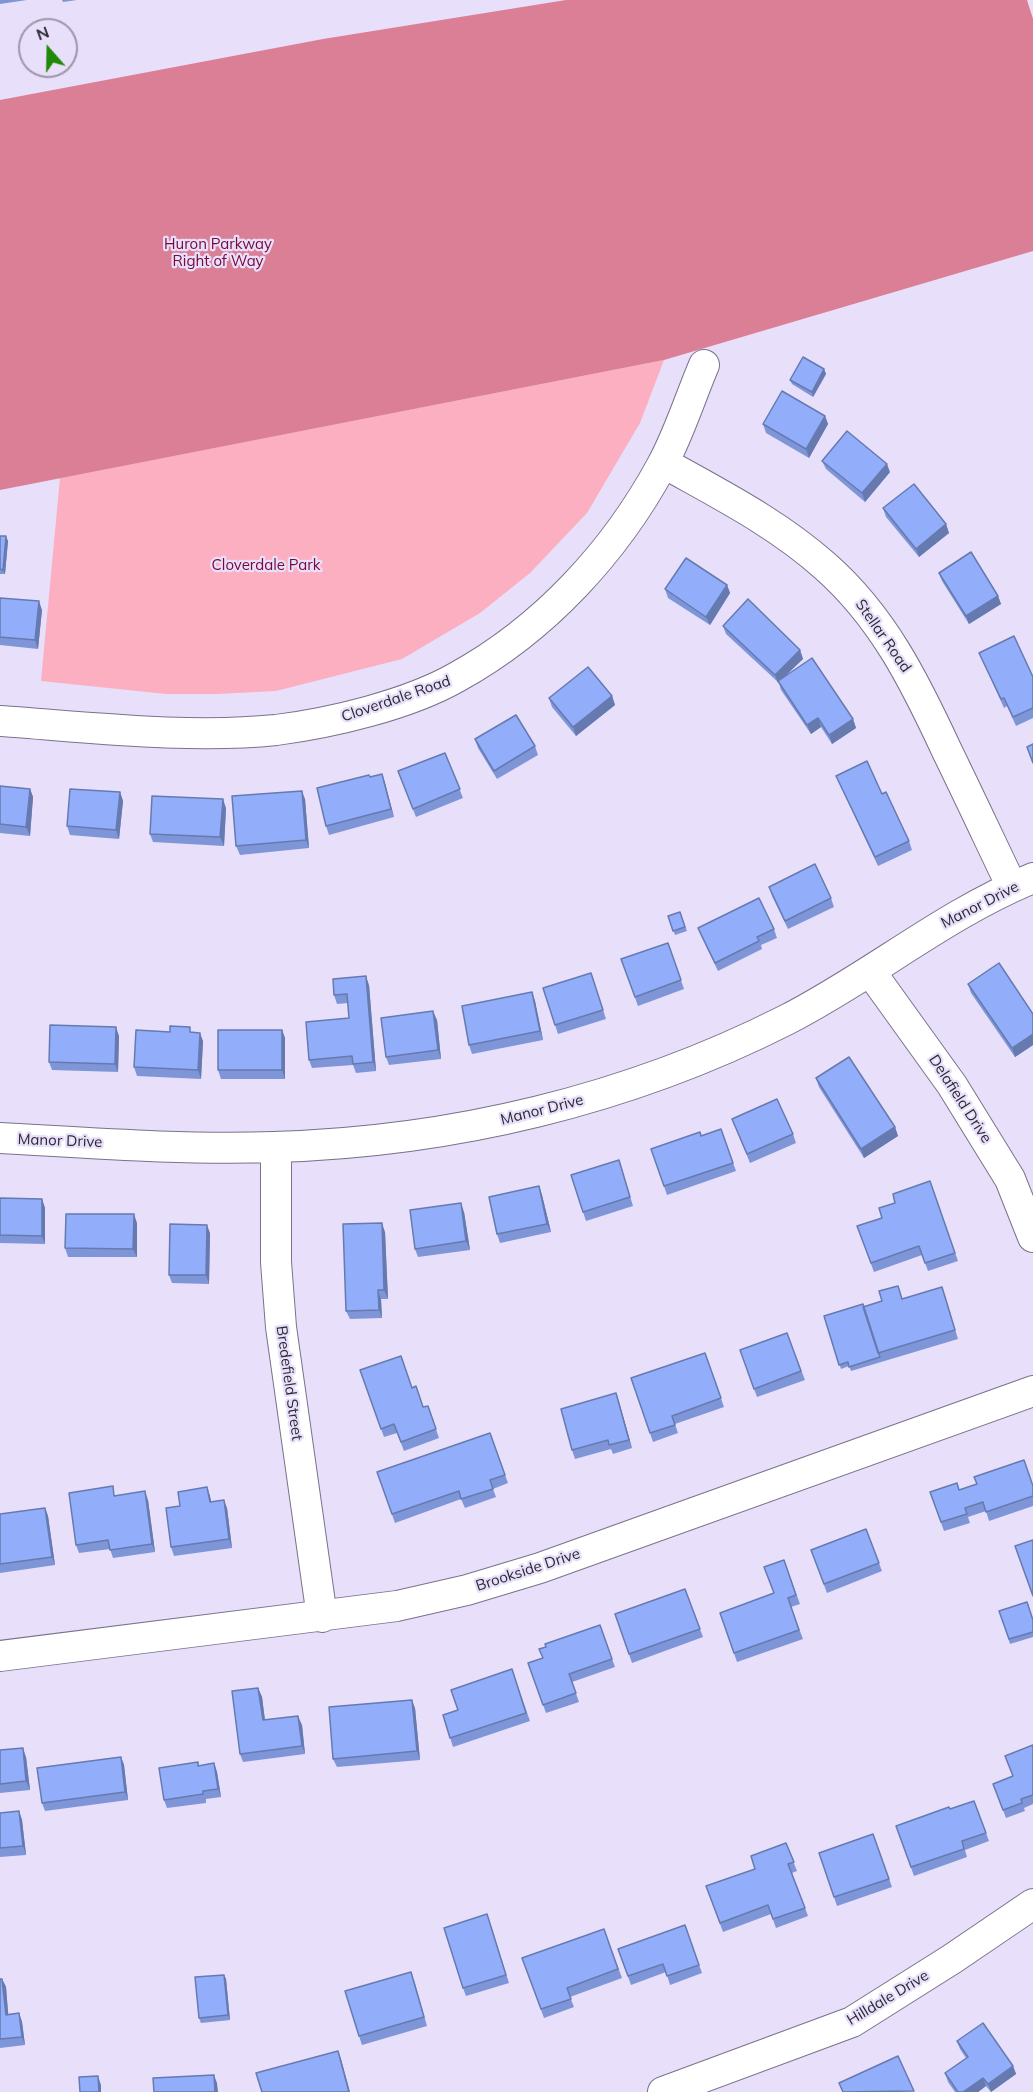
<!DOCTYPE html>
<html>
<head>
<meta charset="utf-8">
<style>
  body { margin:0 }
  #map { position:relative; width:1033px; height:2092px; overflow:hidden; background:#e8dffa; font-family:Mulish,sans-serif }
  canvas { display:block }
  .north { position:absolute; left:18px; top:18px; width:60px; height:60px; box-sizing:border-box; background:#e8dffa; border:2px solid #9d96aa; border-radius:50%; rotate:340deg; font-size:16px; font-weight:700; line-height:24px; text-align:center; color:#2c2933 }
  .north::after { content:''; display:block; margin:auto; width:21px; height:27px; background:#208a06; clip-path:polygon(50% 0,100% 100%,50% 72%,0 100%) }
</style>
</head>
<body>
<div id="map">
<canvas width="1033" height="2092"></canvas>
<div class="north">N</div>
</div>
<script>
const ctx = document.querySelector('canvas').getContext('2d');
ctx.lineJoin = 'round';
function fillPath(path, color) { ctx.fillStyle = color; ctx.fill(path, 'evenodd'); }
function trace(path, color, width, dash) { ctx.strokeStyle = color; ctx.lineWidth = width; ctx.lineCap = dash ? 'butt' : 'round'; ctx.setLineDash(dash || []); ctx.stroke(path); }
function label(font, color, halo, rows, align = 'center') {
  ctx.font = font + ' Mulish,sans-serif'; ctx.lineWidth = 4.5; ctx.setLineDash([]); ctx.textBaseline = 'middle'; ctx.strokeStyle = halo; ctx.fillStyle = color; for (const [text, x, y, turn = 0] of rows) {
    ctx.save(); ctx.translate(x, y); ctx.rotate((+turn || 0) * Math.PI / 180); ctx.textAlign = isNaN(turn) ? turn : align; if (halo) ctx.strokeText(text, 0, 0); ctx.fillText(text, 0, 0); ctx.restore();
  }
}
const green = new Path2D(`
  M664,360L640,423L587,513L530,573L480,613L402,659L276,691L217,694H166L41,681L60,478Z`);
const forest = new Path2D(`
  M566,0H1027L1033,19V251L664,360L0,490V100L323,39Z`);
const street = new Path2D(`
  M664,463C719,494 777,523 825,566C883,617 915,682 947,751C969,796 990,841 1012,887
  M0,721C87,727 190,739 276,730C331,723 408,705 457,677C544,629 615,552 662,465C679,434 690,398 704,365
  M870,971L952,1085L1010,1179L1033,1237
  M0,1138C91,1143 183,1150 274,1147C451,1142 628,1100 786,1020C872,976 943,915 1033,878
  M276,1147V1262L281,1327L322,1617
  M0,1656L397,1606L467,1590L540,1568L1033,1391
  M663,2092L852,2022L952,1959L1033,1904`);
const wall = new Path2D(`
  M0,0H27L0,4Z
  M62,0H77L63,2Z
  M824,369L826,374L813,397L792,384L790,380Z
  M825,416L828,424L809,458L766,433L763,424Z
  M822,461L890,472L865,502L826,469Z
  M883,508L946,524L949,533L919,557L886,517Z
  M0,536L8,541L5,574H0Z
  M939,573L998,596L1001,604L969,624L942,581Z
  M727,585L730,593L710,625L668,598L665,589Z
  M0,598L42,610L38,649L0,645Z
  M723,626L800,650L803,659L786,675L853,719L856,728L832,744L821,727L811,734L781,690L779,683L726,634Z
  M979,653L1033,677V718L1016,726L1007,706L1004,708Z
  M612,696L615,705L576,736L552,707L549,698Z
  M475,739L535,746L538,755L497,779L478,748Z
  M445,753L463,798L416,817L398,771Z
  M382,774L394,817L329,835L326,826L370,777Z
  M836,776L882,794L909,841L912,850L878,866L840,785Z
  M0,786L30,789L33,797L30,836L0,833Z
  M120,792L123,801L119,839L70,835L67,826Z
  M305,799L309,848L240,855L236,846Z
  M226,808L224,846L153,842L150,834Z
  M769,887L831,898L834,907L788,929L772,896Z
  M680,912L687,931L675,935L668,916Z
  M698,928L774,929L777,938L761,945L762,949L718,971L701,936Z
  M668,943L684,989L638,1006L621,959Z
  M591,973L606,1019L558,1034L543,988Z
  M968,984L1033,1014V1045L1015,1057L971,993Z
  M369,985L376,1071L356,1073L353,1065L312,1068L309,1060L349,1018L348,1003L337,1004L334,995Z
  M532,992L535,1001L543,1040L472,1054L469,1045Z
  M437,1020L441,1059L389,1065L386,1057Z
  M282,1030L285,1038V1079H221L218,1070Z
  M192,1032L203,1041L201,1079L137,1076L134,1067Z
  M119,1036L118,1072L52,1070L49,1062Z
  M816,1078L895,1127L898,1136L864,1158L819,1087Z
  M732,1119L793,1134L796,1143L750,1163Z
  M721,1129L736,1171L667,1195L651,1149L701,1136Z
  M619,1160L633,1206L586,1221L583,1212Z
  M930,1181L958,1261L928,1271L922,1255L874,1272L857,1226L882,1218L895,1203Z
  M539,1186L542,1195L551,1232L500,1243L497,1234Z
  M0,1198L42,1199L45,1208V1244L0,1243Z
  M464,1212L470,1250L418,1257L415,1249Z
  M137,1223V1257H68L65,1248Z
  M385,1232L388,1299H381L382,1318L350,1319L346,1311Z
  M210,1233L209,1284L172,1283L169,1275Z
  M945,1296L958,1339L851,1371L849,1366L841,1369L824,1316L864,1307L882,1301Z
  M787,1333L805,1380L757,1397L740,1350Z
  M705,1353L724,1407L675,1424L678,1433L653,1442L631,1378Z
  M360,1370L412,1388L423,1407L428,1406L439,1438L404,1451L397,1433L384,1437Z
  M619,1402L632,1448L613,1454L611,1449L575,1459L572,1450Z
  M490,1433L508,1483L493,1489L496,1497L465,1508L461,1499L395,1523L377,1472Z
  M1033,1485V1506L989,1521L986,1511L968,1517L970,1523L944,1531L930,1492Z
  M207,1487L211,1501L227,1508L232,1548L174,1556L171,1547L180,1506Z
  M116,1495L148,1500L155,1552L113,1558L110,1549L79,1553L76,1545Z
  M45,1508L48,1516L55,1565L0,1573V1514Z
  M866,1529L882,1571L827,1593L811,1550Z
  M784,1560L800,1604L791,1607L803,1639L737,1662L720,1613L774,1593Z
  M685,1589L703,1637L632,1663L615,1614Z
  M999,1611L1033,1619V1637L1010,1644Z
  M600,1625L615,1667L572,1682L579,1702L546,1713L528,1663L543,1658Z
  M512,1669L530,1721L453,1747L443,1715L458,1710Z
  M258,1688L262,1697L265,1720L302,1725L305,1754L243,1762L240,1754Z
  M415,1708L420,1760L337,1767L333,1759Z
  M1033,1745V1804L1024,1808L1025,1811L1006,1818L993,1784L1013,1776Z
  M0,1750L26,1757L30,1790L0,1793Z
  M121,1757L124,1765L128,1800L45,1811L42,1803Z
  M198,1762L199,1766L214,1763L217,1772L221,1797L206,1799V1803L167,1808L164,1800Z
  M974,1801L989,1841L965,1850L967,1857L914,1876L896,1826L950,1809Z
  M19,1811L22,1820L26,1855L0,1857V1813Z
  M873,1834L892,1887L837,1906L819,1853Z
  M786,1843L797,1871L792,1873L808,1916L776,1928L771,1914L723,1932L706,1886L755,1869Z
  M490,1923L509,1983L466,1996L463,1988Z
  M685,1925L702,1973L670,1985L666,1972L631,1985L618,1949Z
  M604,1929L622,1978L570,1997L574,2007L544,2018L522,1958Z
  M224,1975L226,1979L230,2020L201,2023L199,2018Z
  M0,1979H2L6,1987L8,2014L19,2013L22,2022L25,2045L0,2048Z
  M414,1980L427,2026L362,2045L359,2036Z
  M957,2041L1013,2066L1016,2074L991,2092L986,2086L978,2092H955L948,2082L945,2073L966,2058L960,2049Z`);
const shadedWall = new Path2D(`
  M824,369L826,374L813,397L812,392Z
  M825,416L828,424L809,458L806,449Z
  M887,464L890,472L865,502L862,493Z
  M946,524L949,533L919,557L916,549Z
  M6,536L8,541L5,574L3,570Z
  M727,585L730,593L710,625L706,617Z
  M998,596L1001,604L969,624L966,616Z
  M39,601L42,610L38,649L35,640Z
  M800,650L803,659L778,683L775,675Z
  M612,696L615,705L576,736L573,727Z
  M818,718L821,727L811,734L807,725Z
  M853,719L856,728L832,744L829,735Z
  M382,774L385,783L394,817L391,809Z
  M30,789L33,797L30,836L26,827Z
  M302,791L305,799L309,848L306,840Z
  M120,792L123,801L119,839L116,830Z
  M223,799L226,808L224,846L220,837Z
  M366,976L369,985L376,1071L373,1062Z
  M532,992L535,1001L543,1040L540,1031Z
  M433,1011L437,1020L441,1059L438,1050Z
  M116,1027L119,1036L118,1072L115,1064Z
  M282,1030L285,1038V1079L282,1070Z
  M200,1033L203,1041L201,1079L198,1070Z
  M1033,1034V1045L1015,1057L1012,1048Z
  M895,1127L898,1136L864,1158L861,1149Z
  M539,1186L542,1195L551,1232L547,1224Z
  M42,1199L45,1208V1244L42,1236Z
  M461,1203L464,1212L470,1250L466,1241Z
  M134,1214L137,1223V1257L133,1249Z
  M382,1223L385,1232L388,1299L384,1290Z
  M207,1225L210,1233L209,1284L206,1275Z
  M378,1290L381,1299L382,1318L379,1310Z
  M616,1393L619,1402L632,1448L629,1440Z
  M207,1487L210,1496L213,1510L210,1502Z
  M145,1491L148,1500L155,1552L152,1544Z
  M224,1500L227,1508L232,1548L229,1539Z
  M45,1508L48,1516L55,1565L52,1557Z
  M258,1688L262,1697L266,1729L263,1720Z
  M412,1700L415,1708L420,1760L417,1751Z
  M298,1716L302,1725L305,1754L302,1746Z
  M23,1748L26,1757L30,1790L26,1781Z
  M121,1757L124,1765L128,1800L125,1792Z
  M214,1763L217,1772L221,1797L218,1789Z
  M19,1811L22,1820L26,1855L23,1846Z
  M224,1975L226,1979L230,2020L228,2015Z
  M2,1979L6,1987L9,2023L6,2015Z
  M19,2013L22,2022L25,2045L22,2037Z
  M338,2051L341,2059L350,2092H349Z
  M1013,2066L1016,2074L991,2092L988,2084Z
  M214,2075L217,2083L218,2092H215Z
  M98,2076L101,2085V2092H99Z
  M983,2078L986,2086L978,2092H963Z`);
const building = new Path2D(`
  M803,357L824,369L812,392L790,380Z
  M782,391L825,416L806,449L763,424Z
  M847,431L887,464L862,493L822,461Z
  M914,484L946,524L916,549L883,508Z
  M0,536H6L3,570L0,569Z
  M971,552L998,596L966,616L939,573Z
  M686,558L727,585L706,617L665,589Z
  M0,598L39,601L35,640L0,637Z
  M748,599L800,650L775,675L723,626Z
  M1014,636L1033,677V708L1013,717L1004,698L1001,699L979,653Z
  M812,658L853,719L829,735L818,718L807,725L778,681Z
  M588,667L612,696L573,727L549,698Z
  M516,715L535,746L494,771L475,739Z
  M1033,744V763L1027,747Z
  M445,753L460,789L413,809L398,771Z
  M867,761L882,794L886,792L909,841L875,857L836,776Z
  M382,774L391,809L326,826L317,788L369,775L370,777Z
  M0,786L30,789L26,827L0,824Z
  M70,789L120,792L116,830L67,826Z
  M302,791L306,840L236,846L232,796Z
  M152,796L223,799L220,837L150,834Z
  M815,864L831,898L785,921L769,887Z
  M759,898L774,929L757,937L759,941L715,963L698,928Z
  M680,912L685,927L673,931L668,916Z
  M668,943L681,980L635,997L621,959Z
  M999,963L1033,1014V1034L1012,1048L968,984Z
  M591,973L603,1010L555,1025L543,988Z
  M366,976L373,1062L353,1064L352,1056L309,1060L306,1022L349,1018L347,994L334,995L333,979Z
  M532,992L540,1031L469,1045L462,1006Z
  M433,1011L438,1050L386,1057L381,1018Z
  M50,1025L116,1027L115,1064L49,1062Z
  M170,1026L190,1027V1032L200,1033L198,1070L134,1067L136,1030L170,1032Z
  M218,1030H282V1070H218Z
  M849,1057L895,1127L861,1149L816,1078Z
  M777,1099L793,1134L747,1154L732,1119Z
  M721,1129L733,1163L664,1186L651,1149L700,1132L701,1136Z
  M619,1160L630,1197L583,1212L571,1175Z
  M930,1181L955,1253L925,1263L919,1246L871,1263L857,1226L882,1218L879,1208L895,1203L893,1194Z
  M539,1186L547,1224L497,1234L489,1197Z
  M0,1198L42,1199V1236L0,1235Z
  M461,1203L466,1241L415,1249L410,1210Z
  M66,1214H134L133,1249L65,1248Z
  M382,1223L384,1290H378L379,1310L346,1311L343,1224Z
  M170,1224L207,1225L206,1275H169Z
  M898,1286L902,1299L942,1287L955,1330L878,1353L863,1307L882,1301L879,1291Z
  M863,1304L880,1357L849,1367L848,1362L839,1365L824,1316Z
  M787,1333L801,1371L754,1389L740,1350Z
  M705,1353L721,1398L672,1416L675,1425L650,1433L631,1378Z
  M401,1356L412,1388L416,1386L423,1407L428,1406L436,1429L401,1442L394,1424L381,1429L360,1370Z
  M616,1393L629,1440L609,1445L608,1440L572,1450L561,1409Z
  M490,1433L505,1475L490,1480L493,1489L461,1499L459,1491L392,1514L377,1472Z
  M1024,1460L1033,1486V1496L986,1512L983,1502L965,1508L967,1514L941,1522L930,1492L957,1483L959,1490L977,1484L974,1477Z
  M113,1486L114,1496L145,1491L152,1544L110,1550L108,1540L76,1545L69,1493Z
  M207,1487L210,1502L224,1500L229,1539L171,1547L166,1508L180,1506L178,1492Z
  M45,1508L52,1557L0,1564V1514Z
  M866,1529L879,1563L824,1584L811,1550Z
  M1033,1540V1596L1015,1546Z
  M784,1560L796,1595L788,1598L799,1630L734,1653L720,1613L774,1593L764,1567Z
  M685,1589L700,1629L629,1654L615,1614Z
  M1027,1602L1033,1620V1632L1009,1639L999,1611Z
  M600,1625L612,1659L569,1674L576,1693L543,1705L528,1663L543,1658L539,1649L546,1647L545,1644Z
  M512,1669L526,1713L450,1738L443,1715L458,1710L451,1690Z
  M258,1688L263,1720L298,1716L302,1746L240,1754L232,1691Z
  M412,1700L417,1751L333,1759L329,1707Z
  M1033,1745V1795L1021,1799L1022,1803L1003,1810L993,1784L1013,1776L1005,1756Z
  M23,1748L26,1781L0,1784V1750Z
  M121,1757L125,1792L42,1803L37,1768Z
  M198,1762V1766L214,1763L218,1789L203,1791V1794L164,1800L159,1768Z
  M974,1801L986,1833L962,1841L964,1849L911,1867L896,1826L949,1807L950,1809Z
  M19,1811L23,1846L0,1848V1813Z
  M873,1834L889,1879L834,1897L819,1853Z
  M786,1843L794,1862L788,1864L805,1908L773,1919L768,1905L720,1923L706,1886L755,1869L751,1856Z
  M487,1914L506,1975L463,1988L444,1928Z
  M685,1925L699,1965L667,1976L663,1964L628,1976L618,1949Z
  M604,1929L618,1969L567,1988L571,1999L541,2009L522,1958Z
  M411,1972L424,2017L359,2036L345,1991Z
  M224,1975L228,2015L199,2018L195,1977Z
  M0,1979H2L6,2015L19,2013L22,2037L0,2039Z
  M983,2023L1013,2066L988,2084L983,2078L963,2092H958L945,2073L968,2057L957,2041Z
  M338,2051L349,2092H262L256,2073Z
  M898,2056L914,2091L843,2092L839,2083Z
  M214,2075L215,2092H154L153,2078Z
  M98,2076L99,2092H80L79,2077Z`);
const parkNames = [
  ["Huron Parkway",218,244],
  ["Right of Way",218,261],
  ["Cloverdale Park",266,565]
];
const streetNames = [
  ["Stellar Road",883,636,55],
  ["Cloverdale Road",396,699,-19],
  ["Manor Drive",980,905,-27],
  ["Delafield Drive",960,1099,57],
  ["Manor Drive",542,1110,-14],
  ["Manor Drive",60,1141,2],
  ["Bredefield Street",289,1383,82],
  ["Brookside Drive",528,1570,-18],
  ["Hilldale Drive",888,1998,-31]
];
fillPath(green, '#fbafc0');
fillPath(forest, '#da7f96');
trace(street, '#7a728a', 32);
trace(street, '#fff', 30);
fillPath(wall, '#7e96d8');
fillPath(shadedWall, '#667ab0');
fillPath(building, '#92aefb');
trace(building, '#667ab0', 1.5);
label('15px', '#790738', '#e8dffa', parkNames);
label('15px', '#2c2933', '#e8dffa', streetNames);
</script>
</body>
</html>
